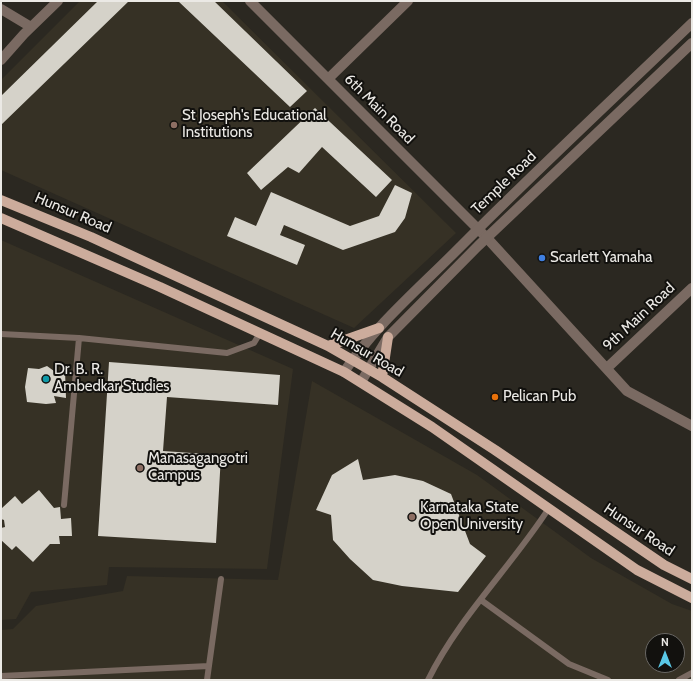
<!DOCTYPE html>
<html>
<head>
<meta charset="utf-8">
<style>
  body { margin:0 }
  #map { position:relative; width:693px; height:681px; overflow:hidden; background:#2b2821; font-family:Cabin,sans-serif }
  canvas { display:block }
  .frame { position:absolute; inset:0; border:2px solid #ebe9e5; pointer-events:none }
  .north { position:absolute; left:645px; top:633px; width:40px; height:40px; box-sizing:border-box; background:#12110e; border:1px solid #696764; border-radius:50%; rotate:0deg; font-size:11px; font-weight:700; line-height:16px; text-align:center; color:#ebe9e5 }
  .north::after { content:''; display:block; margin:auto; width:14px; height:18px; background:#5ac8e6; clip-path:polygon(50% 0,100% 100%,50% 72%,0 100%) }
</style>
</head>
<body>
<div id="map">
<canvas width="693" height="681"></canvas>
<div class="frame"></div>
<div class="north">N</div>
</div>
<script>
const ctx = document.querySelector('canvas').getContext('2d');
ctx.lineJoin = 'round';
function fillPath(path, color) { ctx.fillStyle = color; ctx.fill(path, 'evenodd'); }
function trace(path, color, width, dash) { ctx.strokeStyle = color; ctx.lineWidth = width; ctx.lineCap = dash ? 'butt' : 'round'; ctx.setLineDash(dash || []); ctx.stroke(path); }
function label(font, color, halo, rows, align = 'center') {
  ctx.font = font + ' Cabin,sans-serif'; ctx.lineWidth = 4; ctx.setLineDash([]); ctx.textBaseline = 'middle'; ctx.strokeStyle = halo; ctx.fillStyle = color; for (const [text, x, y, turn = 0] of rows) {
    ctx.save(); ctx.translate(x, y); ctx.rotate((+turn || 0) * Math.PI / 180); ctx.textAlign = isNaN(turn) ? turn : align; if (halo) ctx.strokeText(text, 0, 0); ctx.fillText(text, 0, 0); ctx.restore();
  }
}
const built = new Path2D(`
  M80,1H222L456,233L354,328L1,170V80Z
  M1,240L293,369L267,569L109,567L107,585L31,592L16,619L1,620Z
  M312,381L477,475L591,558L672,604L692,611V680H1V630L13,629L36,606L123,591L127,576L278,580ZM653,641H677V665H653Z`);
const building = new Path2D(`
  M98,1H129L1,125V96Z
  M178,1H214L307,91L290,107Z
  M315,108L392,180L376,197L322,147L299,173L288,167L261,190L247,173Z
  M395,185L412,193L405,218L395,232L343,250L284,225L280,235L305,245L297,265L227,236L235,217L256,226L271,192L350,226L379,216Z
  M109,362L280,375L278,405L167,397L163,451L221,455L216,543L98,536Z
  M47,366L54,371H65L66,398L54,396L56,403L46,404L27,402L25,387L28,368L39,369Z
  M358,459L363,480L395,475L423,481L451,494L470,544L486,556L458,592L402,586L373,580L350,559L333,540L331,515L316,510L332,475Z
  M39,490L54,508L60,507L61,519L71,518L72,536H59L60,544H50L33,562L16,546L12,550L1,540V528L5,527L4,520L1,519V511L2,508L15,496L22,504Z`);
const service = new Path2D(`
  M1,334L79,338L227,353L254,343L260,333
  M64,505L79,338
  M481,600L569,664L608,680
  M1,676L209,666
  M207,680L221,579
  M428,680C459,617 511,567 549,508
  M679,680L692,673`);
const minor = new Path2D(`
  M250,1L487,238L627,391L692,426
  M1,9L31,27
  M1,60L24,34L58,1
  M328,79L408,1
  M607,368L692,288`);
const tertiary = new Path2D(`
  M344,372C374,327 417,290 455,252C532,174 613,99 692,23
  M361,382L388,337L478,246L692,43`);
const primary = new Path2D(`
  M1,200L91,237L328,346L382,377L495,450L664,565L692,579
  M1,218L160,287L344,372L432,427L637,570L692,598
  M328,346L379,328
  M382,377L388,337`);
const markers = [
  [174,125,4,"#8d6e63"],
  [542,258,4,"#3f7fe0"],
  [46,379,4,"#0f9aa8"],
  [495,397,4,"#e8710a"],
  [140,468,4,"#8d6e63"],
  [412,517,4,"#8d6e63"]
];
const streetNames = [
  ["6th Main Road",379,109,45],
  ["Temple Road",504,183,-44],
  ["Hunsur Road",73,213,23],
  ["9th Main Road",639,317,-43],
  ["Hunsur Road",367,353,30],
  ["Hunsur Road",639,530,34]
];
const poiNames = [
  ["St Joseph's Educational",182,116],
  ["Institutions",182,133],
  ["Scarlett Yamaha",550,258],
  ["Dr. B. R.",54,370],
  ["Ambedkar Studies",54,387],
  ["Pelican Pub",503,397],
  ["Manasagangotri",148,459],
  ["Campus",148,476],
  ["Karnataka State",420,508],
  ["Open University",420,525]
];
fillPath(built, '#363125');
fillPath(building, '#d5d2c9');
trace(service, '#7a6a62', 6);
trace(minor, '#7a6a62', 10);
trace(tertiary, '#7a6a62', 10);
trace(primary, '#ccac9c', 10);
for (const [x, y, r, color] of markers) { const dot = new Path2D(); dot.arc(x, y, r, 0, 2 * Math.PI); ctx.fillStyle = color; ctx.fill(dot); trace(dot, '#12110e', 1.5); }
label('15px', '#ebe9e5', '#12110e', streetNames);
label('15px', '#ebe9e5', '#12110e', poiNames, 'left');
</script>
</body>
</html>
